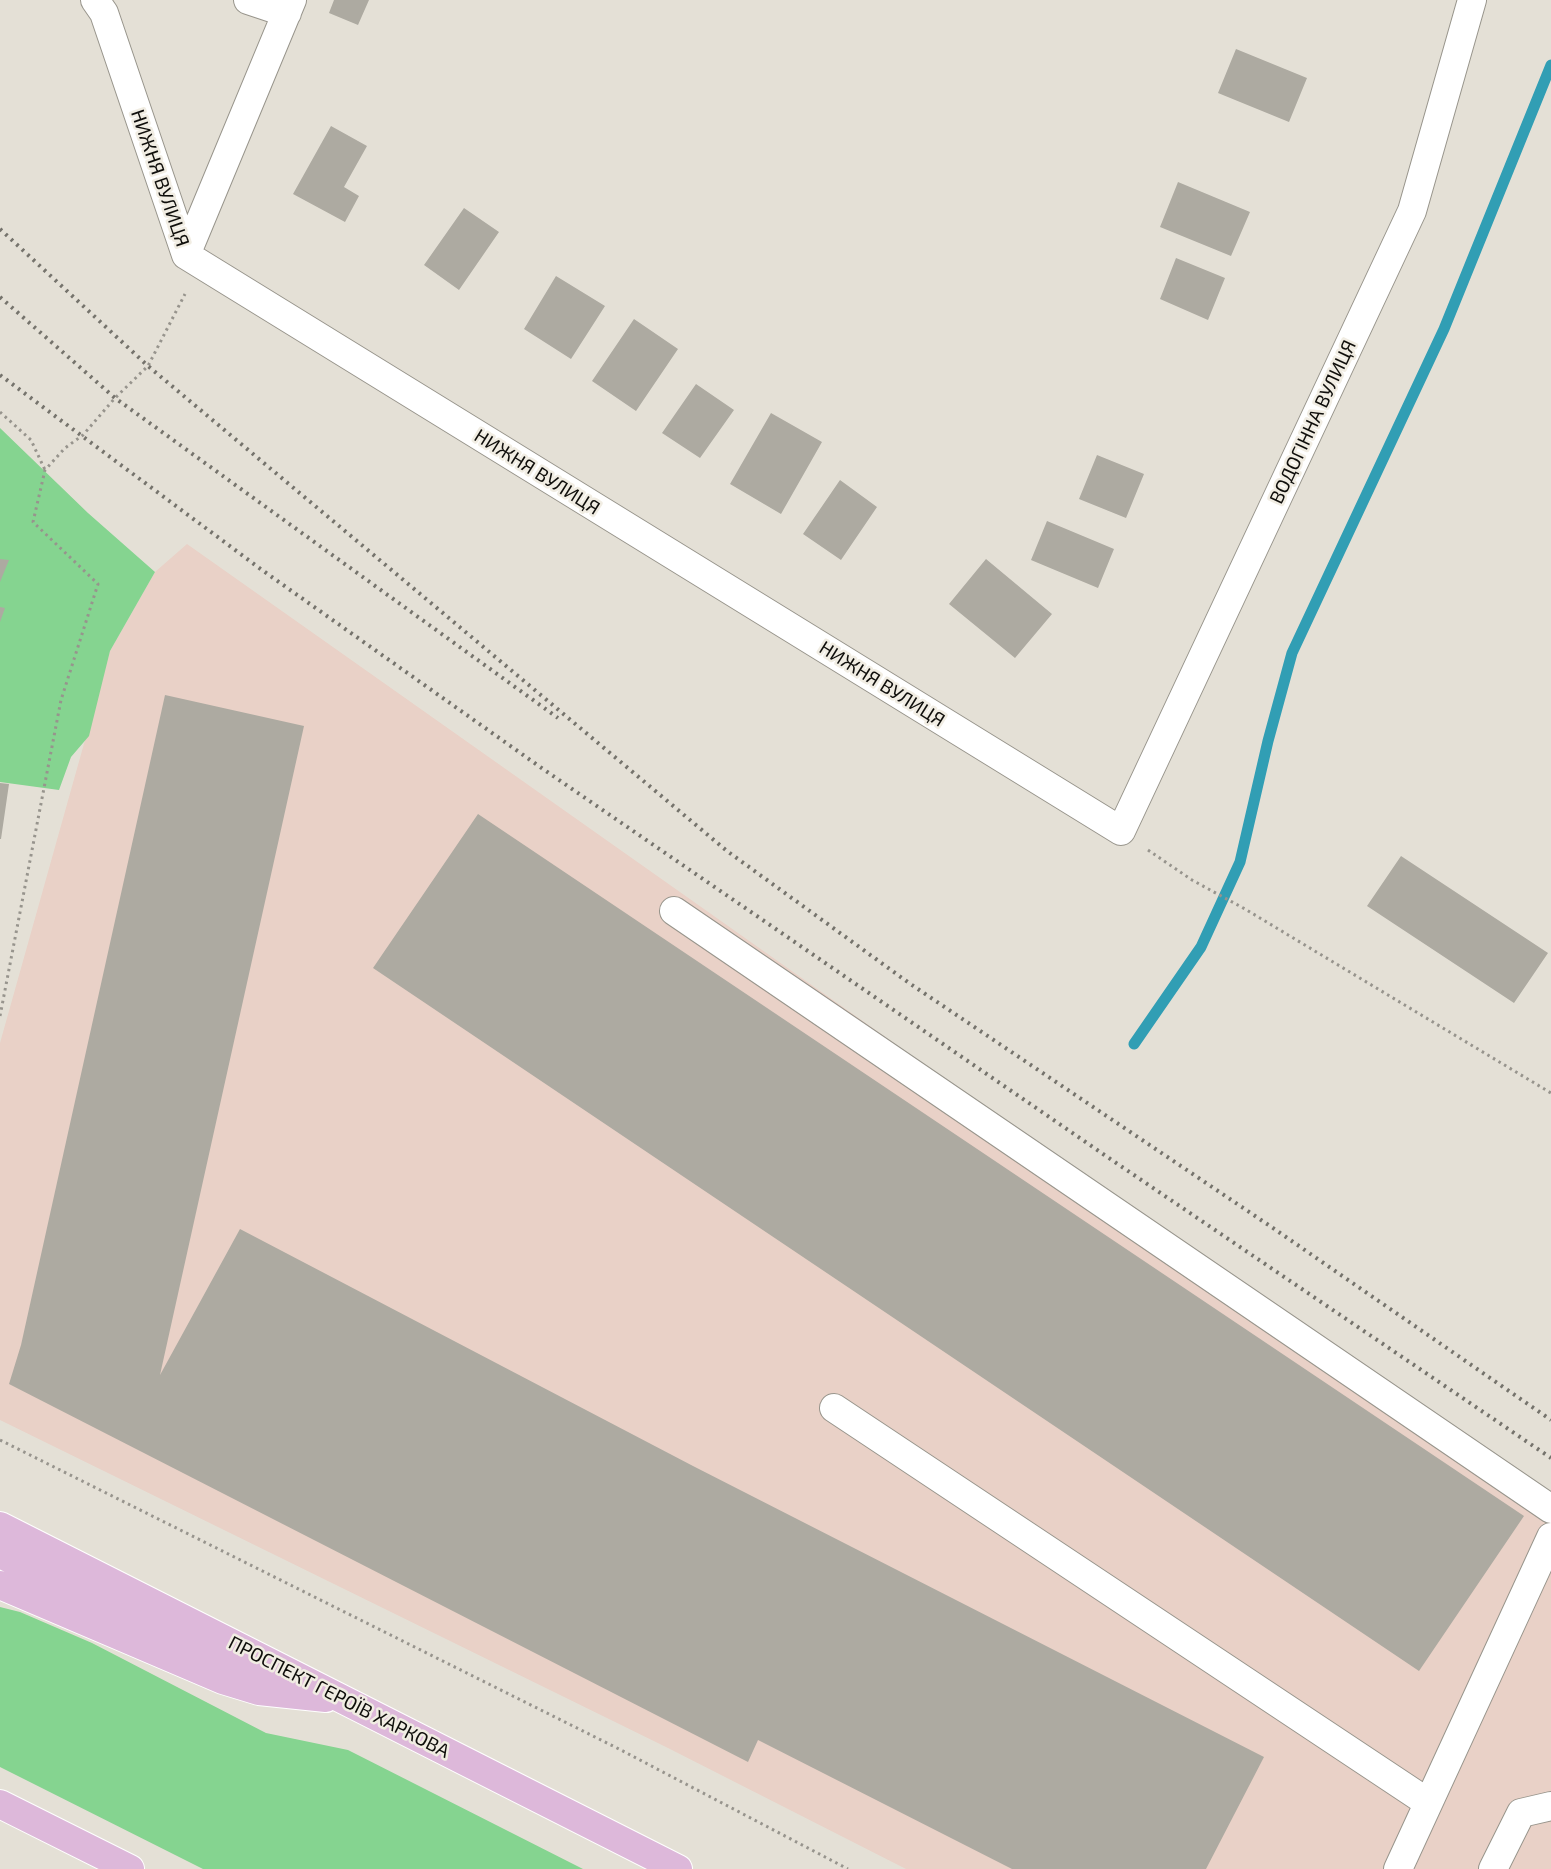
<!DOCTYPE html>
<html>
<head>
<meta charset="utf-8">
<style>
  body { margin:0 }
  canvas { display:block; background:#e4e0d6 }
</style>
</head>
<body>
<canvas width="1551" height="1869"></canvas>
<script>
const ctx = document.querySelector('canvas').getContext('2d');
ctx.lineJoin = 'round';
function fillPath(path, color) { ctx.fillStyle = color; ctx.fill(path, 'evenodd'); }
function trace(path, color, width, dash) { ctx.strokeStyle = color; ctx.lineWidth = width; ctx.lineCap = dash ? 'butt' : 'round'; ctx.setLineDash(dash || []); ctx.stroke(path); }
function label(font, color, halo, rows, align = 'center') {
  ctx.font = font + ' "Exo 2",sans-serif'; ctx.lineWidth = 5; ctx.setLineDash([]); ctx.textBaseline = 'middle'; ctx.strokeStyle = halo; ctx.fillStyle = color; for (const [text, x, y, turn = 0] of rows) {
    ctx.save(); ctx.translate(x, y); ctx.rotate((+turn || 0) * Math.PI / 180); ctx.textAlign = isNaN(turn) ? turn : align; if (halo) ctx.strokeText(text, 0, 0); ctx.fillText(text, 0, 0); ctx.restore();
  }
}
const industrial = new Path2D(`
  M187,544L1551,1507V1869H906L668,1748L0,1420V1043L110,651L155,572Z`);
const green = new Path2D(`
  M0,428L88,513L155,572L110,651L89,736L71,757L59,790L0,782Z
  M0,1607L20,1612L92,1643L266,1733L348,1750L583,1869H203L0,1767Z`);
const stream = new Path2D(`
  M1134,1044L1201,947L1240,862L1268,741L1292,653L1444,329L1551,65`);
const building = new Path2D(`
  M334,0H369L358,25L329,13Z
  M1236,49L1307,78L1289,122L1218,93Z
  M331,126L367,146L344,187L359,196L345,222L293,194Z
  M1178,182L1250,212L1231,256L1160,227Z
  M464,208L499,232L459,290L424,265Z
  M1176,258L1225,278L1208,320L1160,299Z
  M556,276L605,306L571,359L524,329Z
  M634,319L678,349L636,411L592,381Z
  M696,384L734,410L700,458L662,433Z
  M771,413L822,442L781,514L730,484Z
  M1097,455L1144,474L1126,518L1079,499Z
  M840,480L877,507L841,560L803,534Z
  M1047,521L1114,549L1098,588L1031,560Z
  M0,559L9,560L0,582Z
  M986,559L1052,614L1015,658L949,604Z
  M0,607L5,608L0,622Z
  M165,695L304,726L160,1375L240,1229L693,1466L1264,1757L1206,1869H1012L758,1740L748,1762L9,1384L21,1345Z
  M0,783L9,784L1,839H0Z
  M478,814L1524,1516L1419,1671L373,968Z
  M1401,856L1548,953L1514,1003L1367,906Z`);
const path = new Path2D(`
  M0,412L31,440L45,470
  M1148,850L1192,880L1245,909L1551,1093
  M0,1016L61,700L98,584L33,522L45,470L65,448L83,435L115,398L148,366L185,294
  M0,1440L619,1749L848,1869`);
const minor = new Path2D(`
  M95,0L104,13L186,255L1121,831L1412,211L1472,0
  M248,0L287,13
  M186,255L292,0
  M674,911L1551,1509
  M834,1408L1427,1802
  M1398,1869L1551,1537
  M1493,1869L1521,1813L1551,1806`);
const major = new Path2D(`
  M0,1526L678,1869
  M0,1554L214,1658L270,1678
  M0,1585L223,1680L259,1691L326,1698
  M0,1804L130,1869`);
const rail = new Path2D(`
  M0,229L148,366L727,851L909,983L1270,1226L1551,1420
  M0,297L115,398L558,718
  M0,375L262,570L543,769L1103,1154L1551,1458`);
const streetNames = [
  ["НИЖНЯ ВУЛИЦЯ",160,178,71],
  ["ВОДОГІННА ВУЛИЦЯ",1313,422,-65],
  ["НИЖНЯ ВУЛИЦЯ",537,472,32],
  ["НИЖНЯ ВУЛИЦЯ",882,684,32],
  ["ПРОСПЕКТ ГЕРОЇВ ХАРКОВА",339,1697,27]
];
fillPath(industrial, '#e9d1c7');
fillPath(green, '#85d490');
trace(stream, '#319eb4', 11);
fillPath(building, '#adaaa1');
trace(minor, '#98958c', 30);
trace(major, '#fff', 30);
trace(path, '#97948d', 3, [2.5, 4]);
trace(minor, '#fff', 28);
trace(major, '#ddb8da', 28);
trace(rail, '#75736c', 4, [2.5, 5]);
label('19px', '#0f0e0b', '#f1ede3', streetNames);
</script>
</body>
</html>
